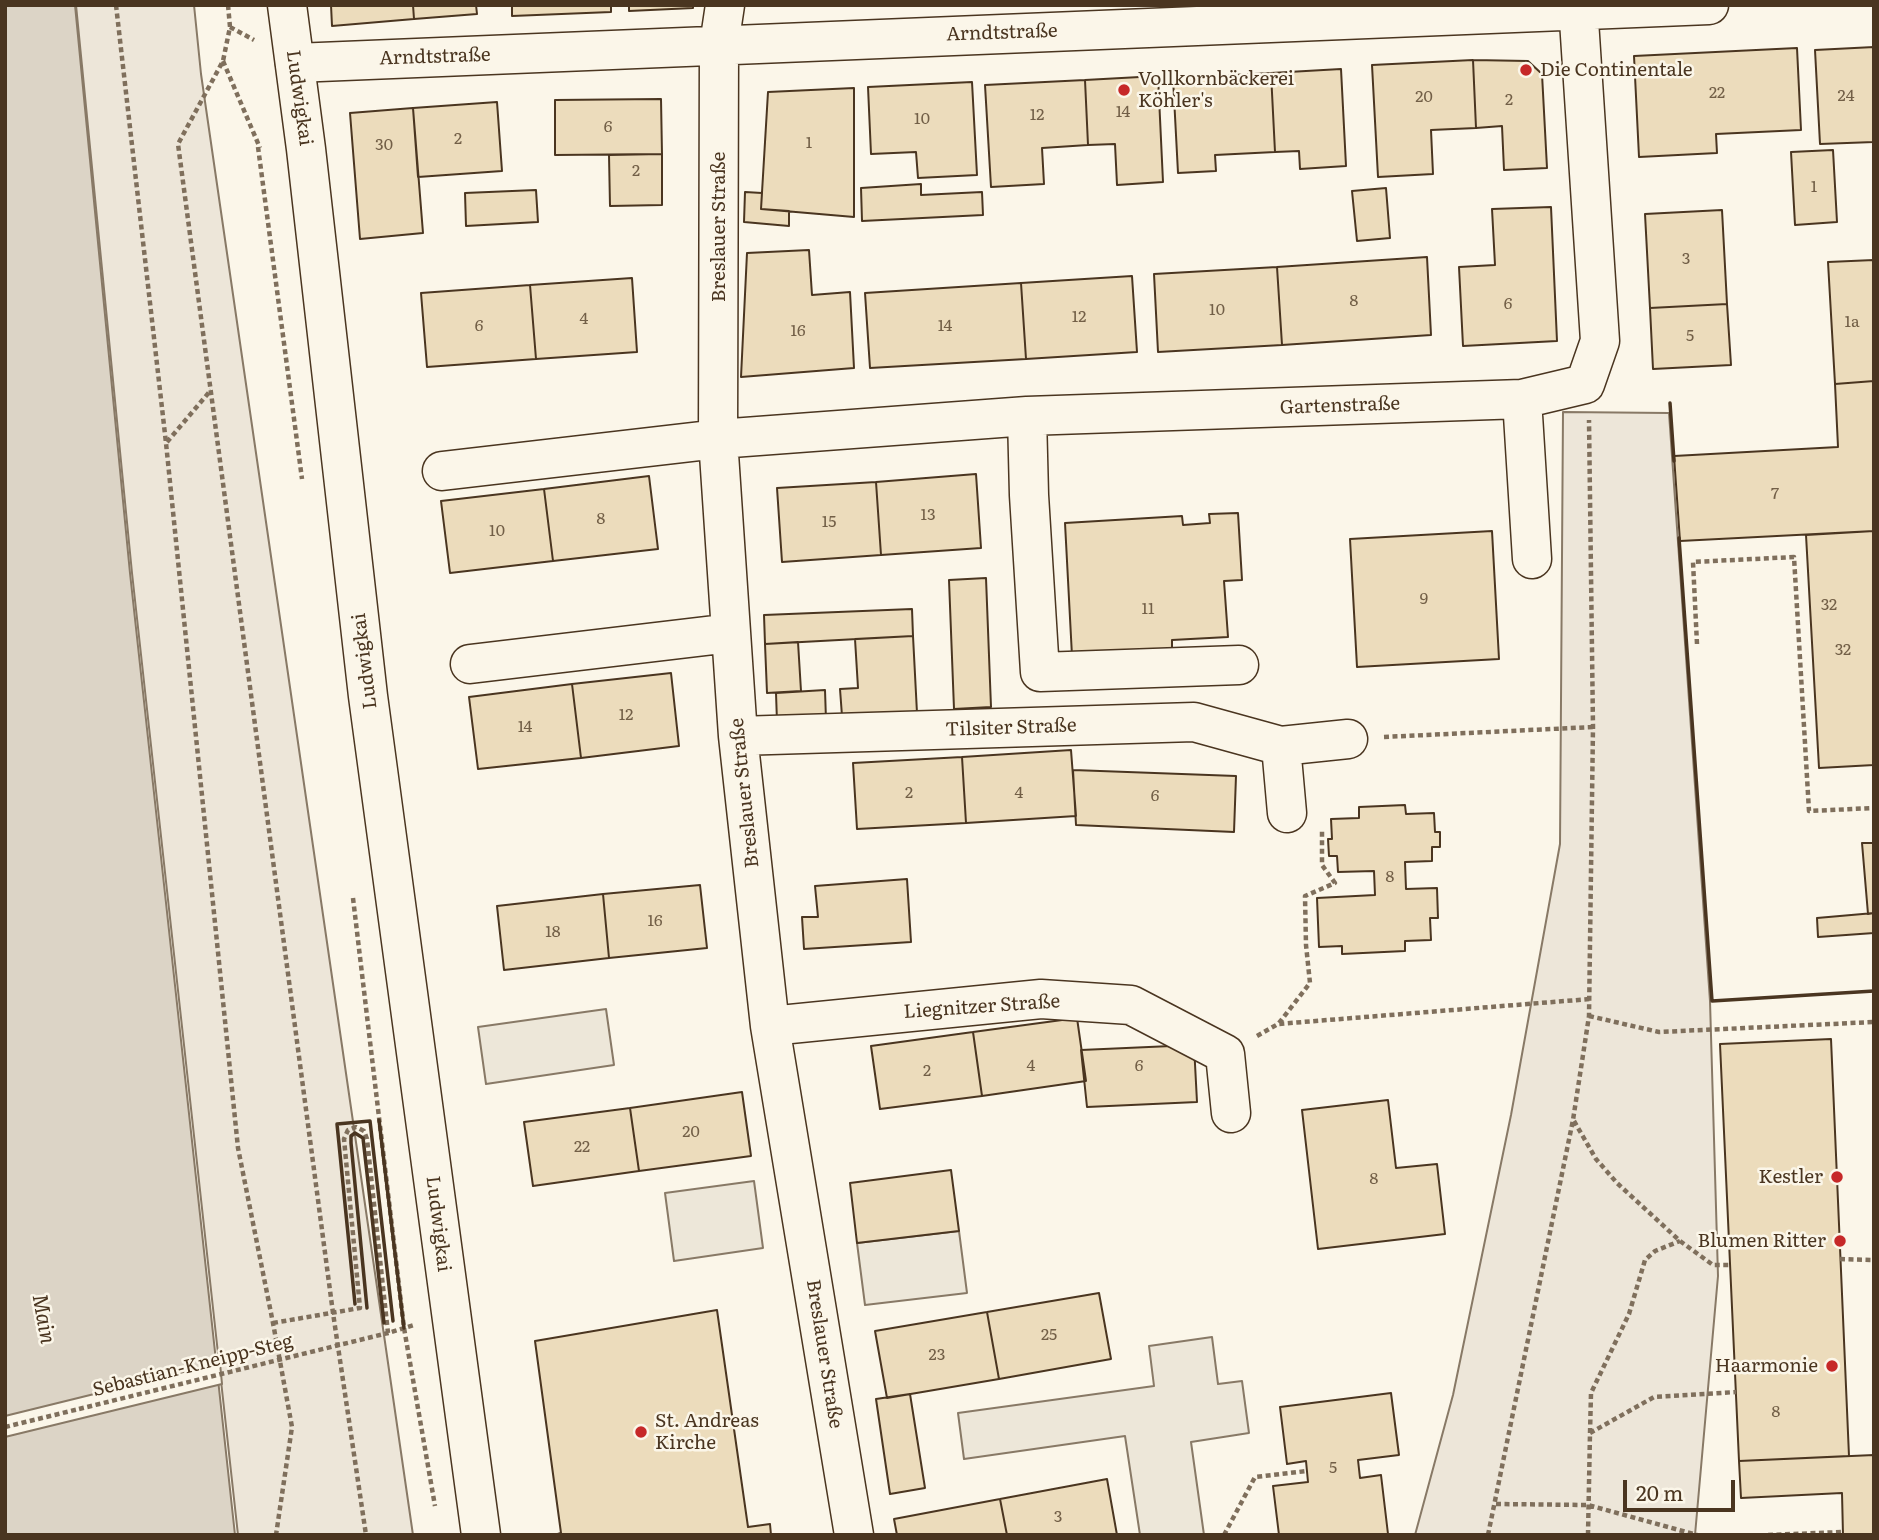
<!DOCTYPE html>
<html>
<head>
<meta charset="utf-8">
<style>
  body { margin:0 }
  #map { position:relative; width:1879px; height:1540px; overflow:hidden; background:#fbf6e9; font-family:Literata,serif }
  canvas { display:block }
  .frame { position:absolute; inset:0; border:7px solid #4a3520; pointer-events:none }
  .scale { position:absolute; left:1623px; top:1480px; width:112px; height:32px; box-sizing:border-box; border:4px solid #4a3520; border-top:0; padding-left:9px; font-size:21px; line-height:24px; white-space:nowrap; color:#4a3520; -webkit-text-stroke:5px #fbf6e9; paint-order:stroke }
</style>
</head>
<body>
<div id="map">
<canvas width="1879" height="1540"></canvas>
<div class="frame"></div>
<div class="scale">20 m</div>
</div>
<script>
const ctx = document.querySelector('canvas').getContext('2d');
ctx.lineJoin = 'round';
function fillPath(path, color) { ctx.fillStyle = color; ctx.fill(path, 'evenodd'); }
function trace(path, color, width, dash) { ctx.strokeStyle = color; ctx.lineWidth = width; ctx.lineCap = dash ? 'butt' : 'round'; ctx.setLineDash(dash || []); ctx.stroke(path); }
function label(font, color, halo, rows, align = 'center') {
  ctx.font = font + ' Literata,serif'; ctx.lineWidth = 5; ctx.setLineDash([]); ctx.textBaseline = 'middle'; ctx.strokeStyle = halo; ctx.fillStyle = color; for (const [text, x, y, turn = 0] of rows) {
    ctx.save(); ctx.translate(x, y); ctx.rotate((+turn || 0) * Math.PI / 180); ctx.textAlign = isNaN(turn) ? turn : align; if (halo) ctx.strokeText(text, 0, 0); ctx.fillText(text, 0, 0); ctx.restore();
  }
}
const green = new Path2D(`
  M76,5H194L201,74L413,1535H238L132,573Z
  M1563,412L1669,413L1710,1001L1718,1276L1695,1535H1415L1453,1395L1511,1115L1560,844Z`);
const parking = new Path2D(`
  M606,1009L614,1065L486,1084L478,1027Z
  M754,1181L763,1248L674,1261L665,1193Z
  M959,1231L967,1293L865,1305L857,1243Z
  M1212,1337L1218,1384L1242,1381L1249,1433L1191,1442L1204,1535H1140L1125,1436L964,1459L958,1413L1154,1386L1149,1346Z`);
const water = new Path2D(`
  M5,5H75L130,573L235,1535H5Z`);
const pier = new Path2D(`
  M220,1363L222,1384L5,1437V1416Z`);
const building = new Path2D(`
  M331,5H413L414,19L332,26Z
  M413,5H476L477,14L414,19Z
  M512,5H611V12L512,16Z
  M629,5H693V8L629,11Z
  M1874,47V142L1820,144L1815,50Z
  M1797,48L1801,130L1716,134L1717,153L1639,157L1634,56Z
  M1473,60L1528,61L1542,74L1547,168L1504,170L1502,126L1476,128Z
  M1473,60L1476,128L1431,130L1433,174L1378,177L1372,65Z
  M1341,69L1346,166L1300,169L1299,151L1275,152L1271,73Z
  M1271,73L1275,152L1215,155L1216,171L1178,173L1173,78Z
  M1158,76L1163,182L1117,185L1115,144L1088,145L1085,80Z
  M1085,80L1088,145L1042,148L1044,184L991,187L985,85Z
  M972,82L977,175L918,178L916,152L871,154L868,87Z
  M854,88V217L761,209L768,92Z
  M661,99L662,154L555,155V100Z
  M497,102L502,171L418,177L413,108Z
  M413,108L423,233L360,239L350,113Z
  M1833,150L1837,222L1795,225L1791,152Z
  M662,154V205L610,206L609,155Z
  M921,184V195L982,192L983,215L862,221L861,188Z
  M1386,188L1390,238L1357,241L1352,191Z
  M536,190L538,222L466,226L465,193Z
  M745,192L762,193L761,209L789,211V226L744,222Z
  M1551,207L1557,341L1463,346L1459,267L1495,265L1492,209Z
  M1722,210L1727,304L1650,308L1645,214Z
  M809,250L812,295L850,292L854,368L741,377L747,253Z
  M1427,257L1431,335L1282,345L1277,267Z
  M1874,260V381L1835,384L1828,262Z
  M1277,267L1282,345L1158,352L1154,274Z
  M1132,276L1137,352L1026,359L1021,283Z
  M632,278L637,352L536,359L530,285Z
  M1021,283L1026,359L870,368L865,293Z
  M530,285L536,359L427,367L421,293Z
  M1727,304L1731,365L1653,369L1650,308Z
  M1874,381V531L1680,541L1674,456L1838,447L1835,384Z
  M976,474L981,548L881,555L876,482Z
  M649,476L658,549L553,561L544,489Z
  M876,482L881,555L782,562L777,488Z
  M544,489L553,561L450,573L441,501Z
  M1238,513L1242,580L1224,581L1228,637L1172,640V651L1072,656L1065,523L1182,516L1183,525L1210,523L1209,514Z
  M1492,531L1499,659L1357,667L1350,539Z
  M1874,531V765L1819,768L1806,535Z
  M986,578L991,707L954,709L949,580Z
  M912,609L913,636L765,644L764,615Z
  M913,636L917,713L842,716L840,689L858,688L855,639Z
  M798,642L801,691L767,693L765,644Z
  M671,673L679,746L581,758L572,684Z
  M572,684L581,758L478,769L469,697Z
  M825,690L826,720L777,722L776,693Z
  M1071,750L1076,816L966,823L962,757Z
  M962,757L966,823L857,829L853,763Z
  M1073,770L1236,776L1234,832L1076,825Z
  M1405,805L1406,814L1434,813L1435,832H1440V847H1432V861L1405,862L1406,889L1437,888L1438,918H1430L1431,940L1405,941V951L1342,954V946L1319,947L1317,898L1375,895L1374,871L1338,872L1337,856H1329L1328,839H1332L1331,819L1359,818V807Z
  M1862,843H1874V913L1868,914Z
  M907,879L911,942L804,949L802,917H818L815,886Z
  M700,885L707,948L609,958L603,894Z
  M603,894L609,958L504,970L497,906Z
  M1874,913V933L1818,937L1817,918Z
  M1077,1018L1086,1081L982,1096L973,1032Z
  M973,1032L982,1096L880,1109L871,1046Z
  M1831,1039L1849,1456L1739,1461L1720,1044Z
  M1194,1045L1197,1102L1087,1107L1081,1050Z
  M742,1092L751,1156L639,1171L630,1108Z
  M1388,1100L1396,1168L1437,1164L1445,1234L1318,1249L1302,1110Z
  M630,1108L639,1171L533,1186L524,1122Z
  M951,1170L959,1231L857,1243L850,1183Z
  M1099,1293L1111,1359L999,1379L987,1312Z
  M717,1310L748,1527L770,1524L771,1535H554L561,1533L535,1341Z
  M987,1312L999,1379L887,1398L875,1331Z
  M1391,1393L1399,1455L1358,1460L1360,1478L1381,1475L1388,1534L1279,1535L1273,1486L1308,1482L1306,1461L1287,1464L1280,1407Z
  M910,1394L925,1488L890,1494L876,1399Z
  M1874,1455V1535H1843L1842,1493L1741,1498L1739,1461Z
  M1107,1479L1117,1535H1007L1000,1499Z
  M1000,1499L1007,1535H897L894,1519Z`);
const path = new Path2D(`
  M116,5L166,443L238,1148L273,1323L292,1427L276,1535
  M228,5L230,27L223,61L178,144L333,1313L366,1535
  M230,27L254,40
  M223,61L260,148
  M258,147L302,479
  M167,442L211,390
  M1697,644L1693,562L1794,557L1809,811L1874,808
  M1384,737L1593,727
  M353,898L404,1328L435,1506
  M1589,1016L1659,1032L1874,1022
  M1279,1023L1310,983L1306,945L1305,896L1335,883L1322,865V830
  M1257,1036L1278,1024L1590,999
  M1574,1121L1596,1159L1617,1183L1680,1241L1713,1265H1730
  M1840,1259L1874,1260
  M273,1323L360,1308L344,1139L348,1130L356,1127L364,1131L367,1139L388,1333L414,1325
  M5,1427L79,1409
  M1590,1433L1591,1393L1629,1314L1645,1260L1655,1251L1680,1241
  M1496,1504L1588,1505L1697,1535
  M1224,1535L1255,1477L1307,1471
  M1488,1535L1573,1120L1589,1016L1593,727L1589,420
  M1588,1535L1590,1433L1654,1397L1736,1392
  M1768,1535L1843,1532`);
const minor = new Path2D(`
  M725,5L719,45L718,439L738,736L770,1026L854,1535
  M295,63L1709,5
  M1522,399L1532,559
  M1027,416L1029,495L1040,672L1239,665
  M442,471L718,439L1027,416L1522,399L1585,384L1600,341L1578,5
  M470,664L731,633
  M738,736L1194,722L1281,746L1348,739
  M1281,746L1287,813
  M770,1026L1041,999L1131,1005L1225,1054L1231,1113`);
const major = new Path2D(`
  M287,5L306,149L368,696L481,1535`);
const pathBridge = new Path2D(`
  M79,1409L388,1333`);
const wall = new Path2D(`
  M1670,403L1674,461
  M1679,538L1712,1001L1874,991
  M379,1120L404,1328
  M355,1304L337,1124L370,1121L393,1321
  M367,1308L351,1143V1136L355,1133L363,1138L384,1323`);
const markers = [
  [1526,70,7,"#c62828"],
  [1124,90,7,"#c62828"],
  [1837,1177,7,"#c62828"],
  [1840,1241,7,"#c62828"],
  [1832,1366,7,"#c62828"],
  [641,1432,7,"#c62828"]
];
const numberNames = [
  ["22",1717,93],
  ["24",1846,96],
  ["20",1424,97],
  ["2",1509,100],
  ["14",1123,112],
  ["12",1037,115],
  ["10",922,119],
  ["6",608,127],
  ["2",458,139],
  ["1",809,143],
  ["30",384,145],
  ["2",636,171],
  ["1",1814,187],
  ["3",1686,259],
  ["8",1354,301],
  ["6",1508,304],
  ["10",1217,310],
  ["12",1079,317],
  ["4",584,319],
  ["1a",1852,322],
  ["6",479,326],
  ["14",945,326],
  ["16",798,331],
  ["5",1690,336],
  ["7",1775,494],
  ["13",928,515],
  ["8",601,519],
  ["15",829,522],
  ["10",497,531],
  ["9",1424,599],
  ["32",1829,605],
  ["11",1148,609],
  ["32",1843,650],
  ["12",626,715],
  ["14",525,727],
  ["2",909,793],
  ["4",1019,793],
  ["6",1155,796],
  ["8",1390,877],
  ["16",655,921],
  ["18",553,932],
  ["4",1031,1066],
  ["6",1139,1066],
  ["2",927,1071],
  ["20",691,1132],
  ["22",582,1147],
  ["8",1374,1179],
  ["25",1049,1335],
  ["23",937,1355],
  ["8",1776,1412],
  ["5",1333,1468],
  ["3",1058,1517]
];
const streetNames = [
  ["Arndtstraße",1002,33,-2],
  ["Arndtstraße",435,57,-2],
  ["Ludwigkai",299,98,82],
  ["Breslauer Straße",719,227,-90],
  ["Gartenstraße",1340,406,-2],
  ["Ludwigkai",365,661,-97],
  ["Tilsiter Straße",1011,728,-2],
  ["Breslauer Straße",745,793,-96],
  ["Liegnitzer Straße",982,1007,-4],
  ["Ludwigkai",438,1224,83],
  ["Breslauer Straße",824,1354,81],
  ["Sebastian-Kneipp-Steg",193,1366,-14]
];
const poiNames = [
  ["Die Continentale",1540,70],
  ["Vollkornbäckerei",1138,79],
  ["Köhler's",1138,101],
  ["Kestler",1823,1177,"right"],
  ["Blumen Ritter",1826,1241,"right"],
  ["Haarmonie",1818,1366,"right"],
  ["St. Andreas",655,1421],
  ["Kirche",655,1443]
];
const waterNames = [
  ["Main",43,1319,80]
];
fillPath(green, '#ede6d9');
trace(green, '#887966', 2);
fillPath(parking, '#ede7d9');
trace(parking, '#887966', 2);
fillPath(water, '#dcd4c6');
trace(water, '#887966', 2);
fillPath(pier, '#fbf6e9');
trace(pier, '#887966', 2);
fillPath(building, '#ecdcbc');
trace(building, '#4a3520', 2);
trace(minor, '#4a3520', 41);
trace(major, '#4a3520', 41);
trace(path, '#7f6f5c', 4.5, [5, 3.5]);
trace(minor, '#fbf6e9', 38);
trace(major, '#fbf6e9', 38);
trace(pathBridge, '#7f6f5c', 4.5, [5, 3.5]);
trace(wall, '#4a3520', 3.5);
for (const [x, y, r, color] of markers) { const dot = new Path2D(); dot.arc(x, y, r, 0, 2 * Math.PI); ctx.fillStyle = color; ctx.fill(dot); trace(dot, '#fbf6e9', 2.5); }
label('16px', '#725f47', null, numberNames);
label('19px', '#4a3520', '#fbf6e9', streetNames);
label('19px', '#4a3520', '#fbf6e9', poiNames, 'left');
label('italic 21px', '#4a3520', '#fbf6e9', waterNames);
</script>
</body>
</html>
